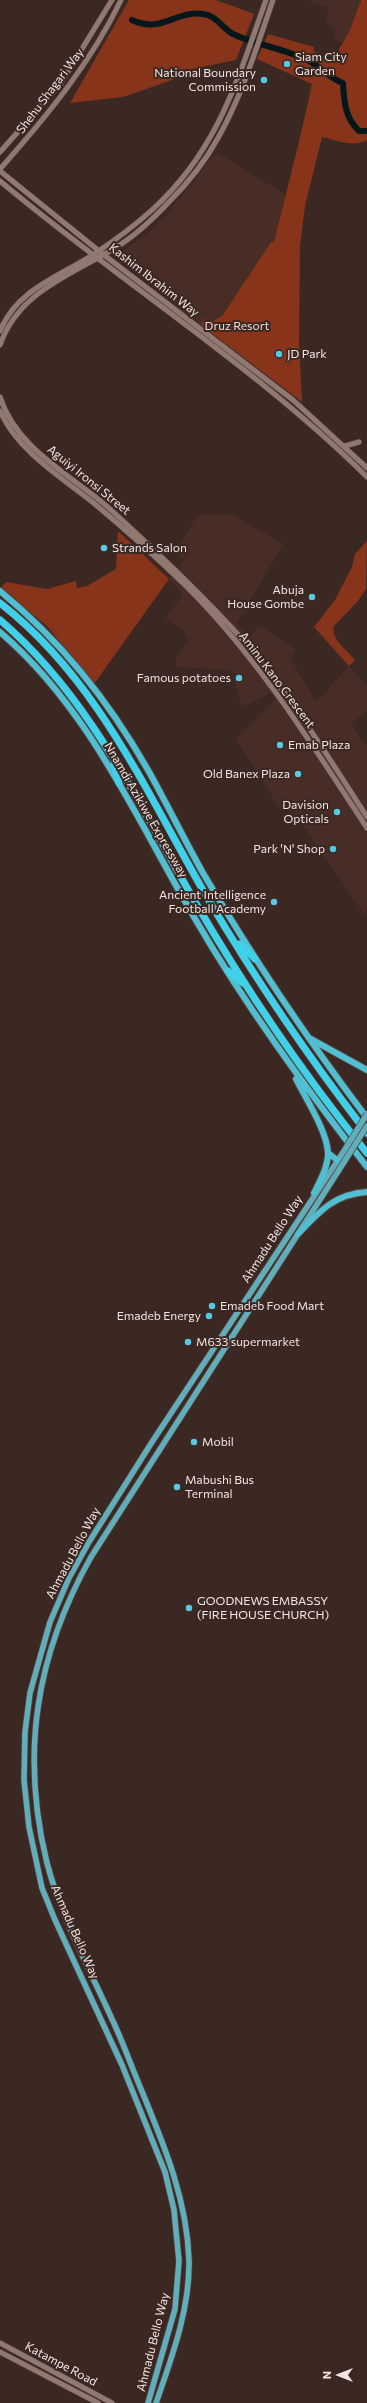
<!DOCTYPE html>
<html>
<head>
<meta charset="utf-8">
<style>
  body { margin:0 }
  #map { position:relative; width:367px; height:2403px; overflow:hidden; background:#3b2823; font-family:Commissioner,sans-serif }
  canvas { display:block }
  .north { position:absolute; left:319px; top:2355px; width:40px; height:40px; -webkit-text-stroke:3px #3b2823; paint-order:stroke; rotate:270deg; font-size:11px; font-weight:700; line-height:16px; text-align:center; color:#f2e4e1 }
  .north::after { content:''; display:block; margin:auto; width:14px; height:18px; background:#f2e4e1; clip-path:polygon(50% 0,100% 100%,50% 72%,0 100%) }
</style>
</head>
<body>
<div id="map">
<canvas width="367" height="2403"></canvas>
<div class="north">N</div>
</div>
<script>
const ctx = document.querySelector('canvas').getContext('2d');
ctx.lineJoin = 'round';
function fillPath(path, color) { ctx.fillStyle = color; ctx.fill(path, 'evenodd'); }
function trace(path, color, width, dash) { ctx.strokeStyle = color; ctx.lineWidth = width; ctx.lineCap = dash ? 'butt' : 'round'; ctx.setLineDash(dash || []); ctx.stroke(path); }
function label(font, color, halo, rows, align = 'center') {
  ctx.font = font + ' Commissioner,sans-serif'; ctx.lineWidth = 4; ctx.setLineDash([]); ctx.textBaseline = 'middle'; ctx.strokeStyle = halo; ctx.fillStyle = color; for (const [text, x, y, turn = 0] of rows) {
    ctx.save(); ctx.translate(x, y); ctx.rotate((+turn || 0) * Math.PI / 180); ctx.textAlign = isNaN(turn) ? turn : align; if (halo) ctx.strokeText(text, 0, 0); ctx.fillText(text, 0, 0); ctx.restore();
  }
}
const built = new Path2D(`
  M306,0H361L350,30L342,43L334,38L335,29L326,20L329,8Z
  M216,152L285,194L274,243L271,242L222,316L214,321L204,319L201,325L121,261L119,254L153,229L164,218Z
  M198,514H231L283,544L237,623L250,637L258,625L296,649L290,658L316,702L349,666L367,686V711L351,724L367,746V910L364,914L287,803L280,809L236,739L276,699L271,693L242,707L233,677L238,675L229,670L176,667V659L189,640L184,635L186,632L165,618L183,595L169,579L185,560L175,552Z`);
const green = new Path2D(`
  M129,0H216L254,14L236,60L187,70L172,80L123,97L70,103Z
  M361,0H367V140C353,148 337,140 322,137L305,206L300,246L299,345L302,402L201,325L204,319L214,321L222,316L271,242H274C287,189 301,137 312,84L257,59L268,34L314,47L313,51L333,60L350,30Z
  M118,531L169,579L94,684L47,626L1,588L6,582L47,589L76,581L77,588L87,586L116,569Z
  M367,541L366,589L358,601L334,626C331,641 347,649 355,660L349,666L314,627L335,600L352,567L355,554Z`);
const river = new Path2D(`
  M132,20C161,34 176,10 203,14C216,15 222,28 233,34C256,45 282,48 305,59C320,65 328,78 343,83C344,101 345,118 359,131H367`);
const secondary = new Path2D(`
  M0,152L61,83L112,0
  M0,169C46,117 91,63 121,0
  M0,171L104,255L293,400L367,468
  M0,181C120,282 255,366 367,477
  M0,331C17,289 59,277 94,254C114,241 134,226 152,210C218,150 237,81 266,0
  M0,345C18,292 71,275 115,248C135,236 152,220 168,203C187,184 205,162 218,138C242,96 257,46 273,0
  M0,397C17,450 72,475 111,510C156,551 201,593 242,639C289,694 328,756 367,817
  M0,411C18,452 63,478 96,505C126,530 156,557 184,584C257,656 311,743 367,828
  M345,446L359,442
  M0,2343L112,2403
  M0,2352L98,2403`);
const primary = new Path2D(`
  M148,2403L175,2309L179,2261L174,2210L165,2172L122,2065L55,1920L42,1888L29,1827L24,1780L25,1732L30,1693L50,1622L69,1578L89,1542L152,1442L342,1154
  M156,2403C172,2357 190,2309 189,2260C187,2199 164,2145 141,2089C131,2066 123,2042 112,2019C89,1968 61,1917 47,1863C20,1753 36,1655 91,1557L346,1159`);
const trunk = new Path2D(`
  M0,591C61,641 109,701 148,770C167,804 184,839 203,873C253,958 308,1040 367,1118
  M0,632C89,708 136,818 194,917C245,1005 305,1087 367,1167
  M309,1038L367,1070
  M296,1079C306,1099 327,1131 328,1153C328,1167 320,1181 314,1193
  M328,1153L337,1160
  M298,1234C319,1212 334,1194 367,1192`);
const motorway = new Path2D(`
  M0,603C98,679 147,794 208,899C256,980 309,1058 367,1133
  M0,620C89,696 137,801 194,900C245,988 303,1074 367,1153
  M114,763L119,783
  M240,944L255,959
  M228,971L243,983`);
const primaryBridge = new Path2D(`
  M342,1154L367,1114
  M346,1159L367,1126`);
const markers = [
  [287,64,4,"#55cae0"],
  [264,80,4,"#55cae0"],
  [279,354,4,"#55cae0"],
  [104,548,4,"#55cae0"],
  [312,597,4,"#55cae0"],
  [239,678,4,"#55cae0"],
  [280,745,4,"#55cae0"],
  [298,774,4,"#55cae0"],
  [337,812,4,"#55cae0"],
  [333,849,4,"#55cae0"],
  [274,902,4,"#55cae0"],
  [212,1306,4,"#55cae0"],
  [209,1316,4,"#55cae0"],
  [188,1342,4,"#55cae0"],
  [194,1442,4,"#55cae0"],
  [177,1487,4,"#55cae0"],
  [189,1608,4,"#55cae0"]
];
const poiNames = [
  ["Siam City",295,57],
  ["Garden",295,71],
  ["National Boundary",256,73,"right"],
  ["Commission",256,87,"right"],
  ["JD Park",287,354],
  ["Strands Salon",112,548],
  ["Abuja",304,590,"right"],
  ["House Gombe",304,604,"right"],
  ["Famous potatoes",231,678,"right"],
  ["Emab Plaza",288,745],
  ["Old Banex Plaza",290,774,"right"],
  ["Davision",329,805,"right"],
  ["Opticals",329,819,"right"],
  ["Park 'N' Shop",325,849,"right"],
  ["Ancient Intelligence",266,895,"right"],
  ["Football Academy",266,909,"right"],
  ["Emadeb Food Mart",220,1306],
  ["Emadeb Energy",201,1316,"right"],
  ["M633 supermarket",196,1342],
  ["Mobil",202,1442],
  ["Mabushi Bus",185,1480],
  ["Terminal",185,1494],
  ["GOODNEWS EMBASSY",197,1601],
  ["(FIRE HOUSE CHURCH)",197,1615]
];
const streetNames = [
  ["Shehu Shagari Way",50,91,-53],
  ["Kashim Ibrahim Way",154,280,38],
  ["Aguiyi Ironsi Street",89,480,39],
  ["Aminu Kano Crescent",277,680,53],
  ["Nnamdi Azikiwe Expressway",146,810,60],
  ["Ahmadu Bello Way",272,1239,-57],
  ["Ahmadu Bello Way",73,1553,-62],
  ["Ahmadu Bello Way",75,1932,66],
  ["Ahmadu Bello Way",153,2342,-76],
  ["Katampe Road",61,2364,28]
];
const parkNames = [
  ["Druz Resort",237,326]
];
fillPath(built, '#472d25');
fillPath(green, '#88341b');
trace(river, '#06171b', 6);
trace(secondary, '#54443f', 6);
trace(primary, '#54443f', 7);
trace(trunk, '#54443f', 8);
trace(motorway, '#54443f', 8);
trace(secondary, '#917972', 5);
trace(primary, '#61adba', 5.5);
trace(trunk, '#51bed2', 6);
trace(motorway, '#41d0ea', 7);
trace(primaryBridge, '#54443f', 7, []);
trace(primaryBridge, '#61adba', 5.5);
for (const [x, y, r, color] of markers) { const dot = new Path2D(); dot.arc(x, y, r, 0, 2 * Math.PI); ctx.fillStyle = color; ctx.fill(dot); trace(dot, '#3b2823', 1.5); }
label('12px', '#f2e4e1', '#3b2823', poiNames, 'left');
label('12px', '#f2e4e1', '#3b2823', streetNames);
label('12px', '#f3d9d1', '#3b2823', parkNames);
</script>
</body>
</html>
